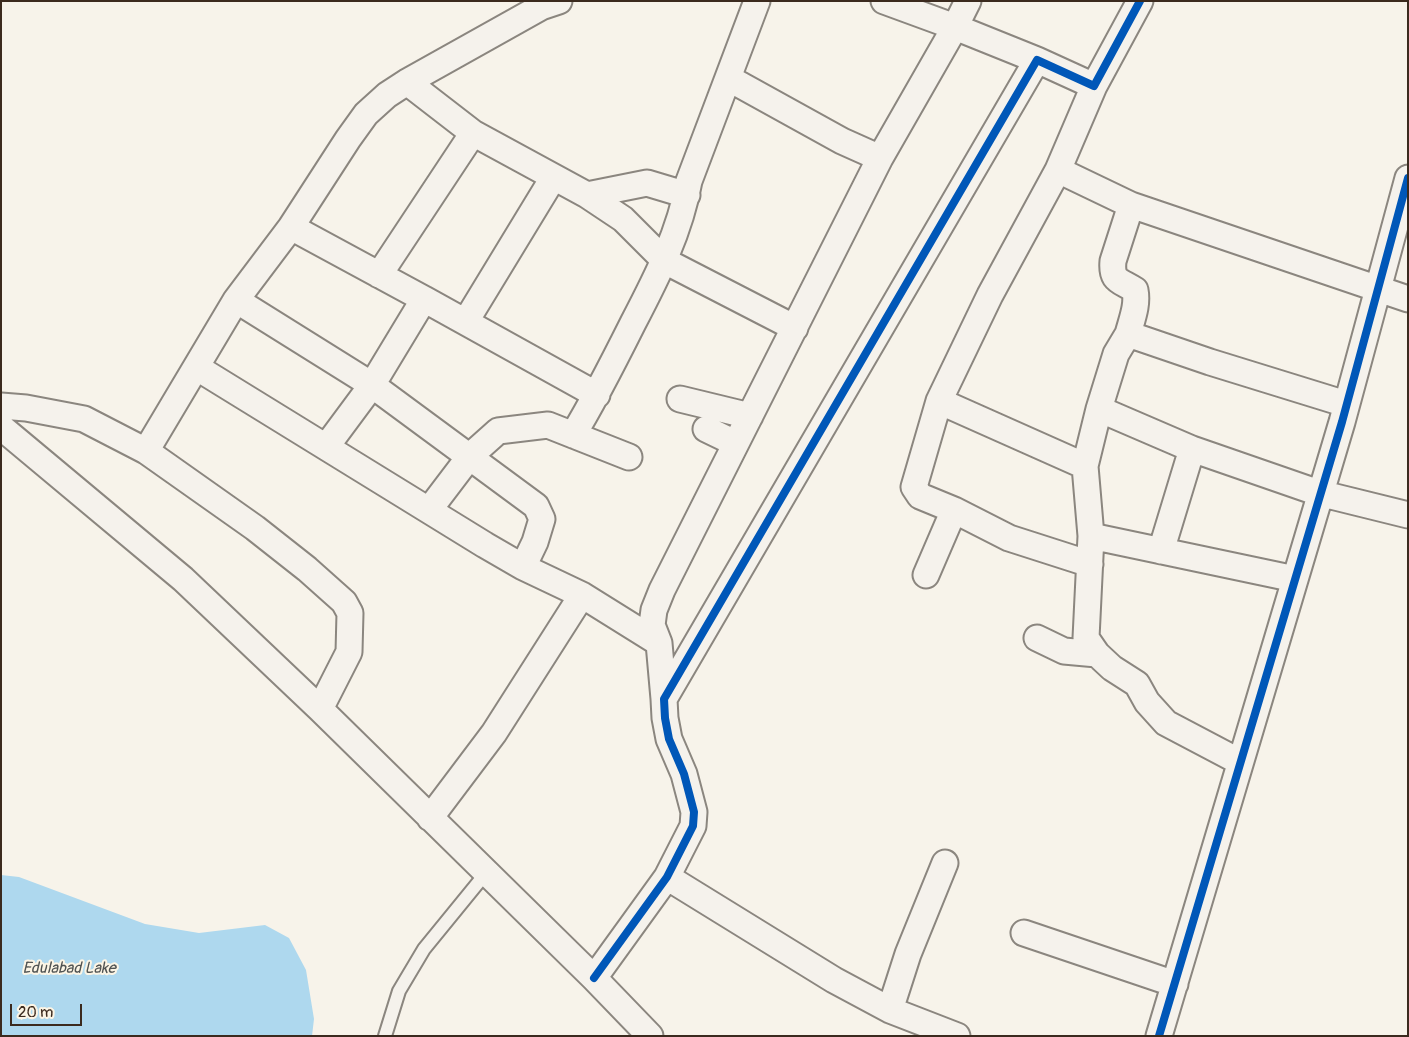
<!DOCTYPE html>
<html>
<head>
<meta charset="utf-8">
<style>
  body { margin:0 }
  #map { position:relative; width:1409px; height:1037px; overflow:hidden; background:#f7f3ea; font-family:Pangolin,sans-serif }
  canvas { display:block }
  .frame { position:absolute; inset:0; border:2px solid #3b2a1e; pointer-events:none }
  .scale { position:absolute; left:10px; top:1004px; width:72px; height:22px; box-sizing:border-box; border:2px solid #3b2a1e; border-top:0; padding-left:6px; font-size:15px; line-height:18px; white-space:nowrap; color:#3b2a1e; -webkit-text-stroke:4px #fcf5e5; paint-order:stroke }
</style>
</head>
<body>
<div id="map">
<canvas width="1409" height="1037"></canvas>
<div class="frame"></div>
<div class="scale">20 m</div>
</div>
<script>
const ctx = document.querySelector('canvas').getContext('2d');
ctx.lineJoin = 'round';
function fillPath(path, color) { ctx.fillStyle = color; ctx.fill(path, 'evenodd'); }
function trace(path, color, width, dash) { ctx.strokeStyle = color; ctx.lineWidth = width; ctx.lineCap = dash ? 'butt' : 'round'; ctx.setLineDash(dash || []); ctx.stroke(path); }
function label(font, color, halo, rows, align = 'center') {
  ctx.font = font + ' Pangolin,sans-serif'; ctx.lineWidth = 4; ctx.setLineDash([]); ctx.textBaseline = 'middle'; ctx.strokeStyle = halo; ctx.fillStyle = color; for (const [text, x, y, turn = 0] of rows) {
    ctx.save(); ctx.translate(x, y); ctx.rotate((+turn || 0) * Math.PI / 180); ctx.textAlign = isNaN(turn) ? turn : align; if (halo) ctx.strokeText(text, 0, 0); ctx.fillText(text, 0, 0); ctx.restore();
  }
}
const water = new Path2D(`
  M1,875L19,877L145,924L199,933L265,925L289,938L306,970L314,1019L312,1036H1Z`);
const lane = new Path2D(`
  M385,1036L399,991L424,949L486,873`);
const street = new Path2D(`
  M884,1L955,27L968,1
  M728,78L842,141L880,158
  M1094,86L1058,170L1131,205L1408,299
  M473,133L587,195L623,219L665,261L795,328
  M1058,170L990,295L939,401L914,487L920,496L954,510L1009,538L1090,564
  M587,195L647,183L687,195
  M1131,205L1113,261C1111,282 1120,280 1135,290C1138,305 1132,319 1128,334L1210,362L1346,404
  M291,227L424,299
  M379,275L473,133L407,82
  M236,300L372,385L536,506L542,519L535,542L523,567
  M466,321L553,178
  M1128,334L1116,354L1099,409L1085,466L1091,536L1086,638L1097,654L1112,668L1137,684L1147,702L1166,723L1240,762
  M196,367L485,545L523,567L582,595L659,643
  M680,399L750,416
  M939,401L1085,466
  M1,406L26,408L84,419L146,451L255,528L307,569L344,602L350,613L349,652L320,709
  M1099,409L1192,449L1319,493L1408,515
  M1,427L183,579L320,709L594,978L650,1036
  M706,429L735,443
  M573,435C595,399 614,361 633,323C657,277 680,232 689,181L757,1
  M326,447L372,385L424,299L597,395
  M146,451L236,300L291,227L348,139L366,114L387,95L407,82L541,7L559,1
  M429,510L470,456L498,431L548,425L629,457
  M1091,536L1295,579
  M1161,551L1192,449
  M926,575L954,510
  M1037,638L1064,651L1097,654
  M664,699L659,643L652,625L654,610L662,590L880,158L955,27L1037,60
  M430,818L494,733L582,595
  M667,877L834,980L890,1010L957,1036
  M1024,933L1175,984
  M594,978L667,877L693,826L694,812L684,774L669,739L665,718L664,699L1037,60L1094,86L1140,1
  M890,1010L908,954L945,863
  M1159,1036L1342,422L1408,178`);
const cycleway = new Path2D(`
  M594,978L667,877L693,826L694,812L684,774L669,739L665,718L664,699L1037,60L1094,86L1140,1
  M1159,1036L1342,422L1408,178`);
const waterNames = [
  ["Edulabad Lake",69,969]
];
fillPath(water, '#aed8ee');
trace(lane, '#8b867f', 16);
trace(street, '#8b867f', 29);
trace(lane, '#f5f2ec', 12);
trace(street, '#f5f2ec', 25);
trace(cycleway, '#0057b8', 8);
label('italic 16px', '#505352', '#fcf5e5', waterNames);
</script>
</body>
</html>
